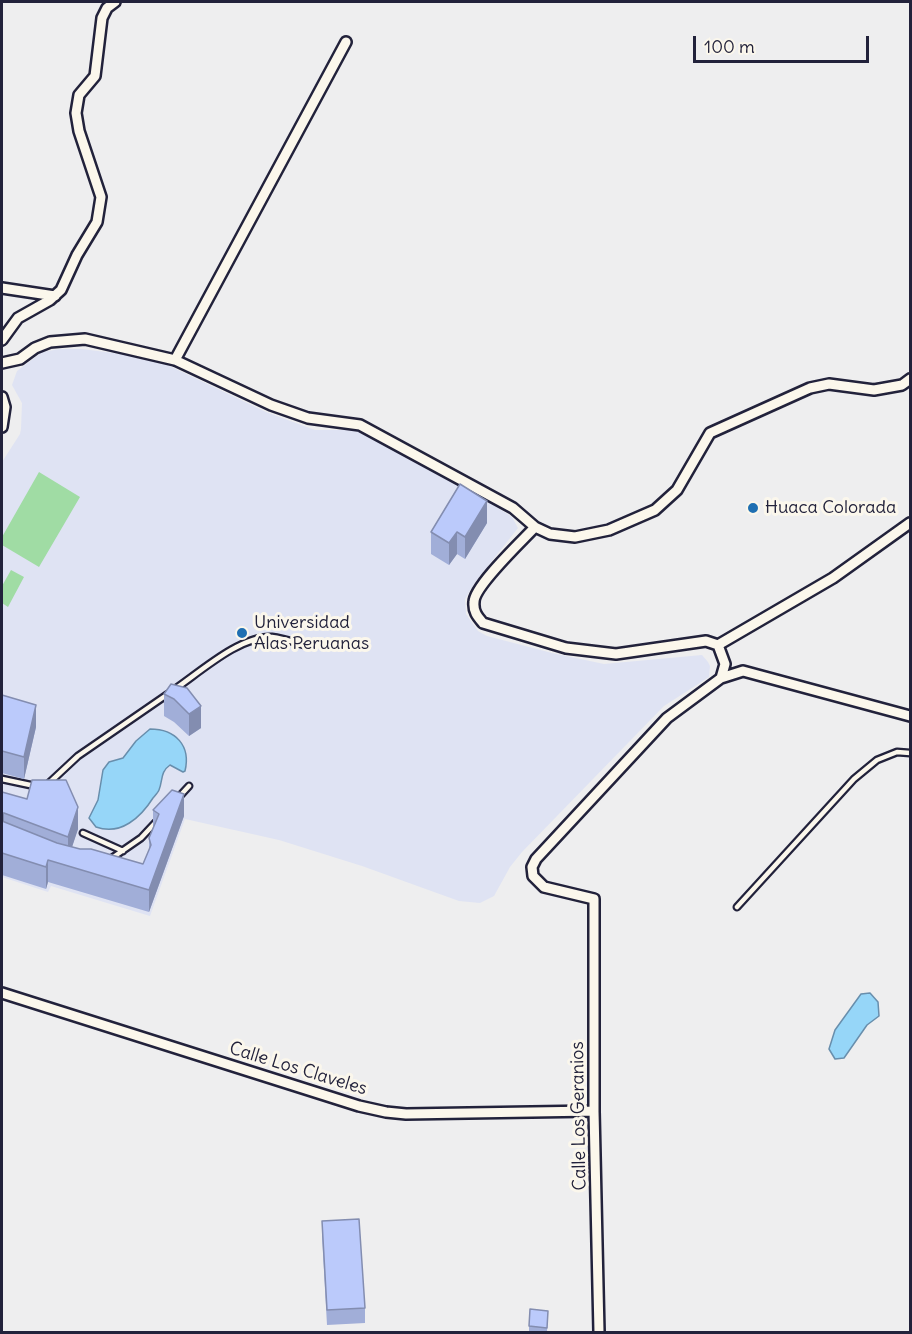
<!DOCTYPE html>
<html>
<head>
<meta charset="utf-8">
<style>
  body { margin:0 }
  #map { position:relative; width:912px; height:1334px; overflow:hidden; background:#eeeeef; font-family:Delius,sans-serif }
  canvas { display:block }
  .frame { position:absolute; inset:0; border:3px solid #22223b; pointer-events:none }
  .scale { position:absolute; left:693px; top:36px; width:176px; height:27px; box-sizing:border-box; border:3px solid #22223b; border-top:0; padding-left:8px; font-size:18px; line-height:21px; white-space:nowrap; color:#22223b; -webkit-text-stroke:4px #fbf7ec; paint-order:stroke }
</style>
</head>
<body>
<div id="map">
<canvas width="912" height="1334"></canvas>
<div class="frame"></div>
<div class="scale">100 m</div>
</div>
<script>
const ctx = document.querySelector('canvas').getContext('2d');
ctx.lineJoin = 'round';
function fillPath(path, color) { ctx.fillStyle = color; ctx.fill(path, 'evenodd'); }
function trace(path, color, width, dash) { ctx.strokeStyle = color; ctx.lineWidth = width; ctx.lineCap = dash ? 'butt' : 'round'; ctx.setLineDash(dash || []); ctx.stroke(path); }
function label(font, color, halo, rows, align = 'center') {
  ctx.font = font + ' Delius,sans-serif'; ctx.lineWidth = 6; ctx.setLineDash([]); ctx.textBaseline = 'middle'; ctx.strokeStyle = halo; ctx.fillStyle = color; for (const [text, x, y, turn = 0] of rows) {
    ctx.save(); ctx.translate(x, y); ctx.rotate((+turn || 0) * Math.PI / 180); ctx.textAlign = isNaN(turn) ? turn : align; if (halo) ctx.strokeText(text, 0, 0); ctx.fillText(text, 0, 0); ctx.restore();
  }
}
const built = new Path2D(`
  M60,349H82L153,358L266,412L315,430H364L457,481L512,517L518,528L476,581L465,599L466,614L478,631L487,636L552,653L604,664L702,655L708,662L710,666L709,677L664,706L522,852L510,867L494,896L480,903L459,901L362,866L279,840L185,819L150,916L51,886L48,892L2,877V462L20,434L21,429L22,403L12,385L17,371L42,352Z`);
const green = new Path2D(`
  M39,472L80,497L39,567L2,545V537Z
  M11,570L24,577L8,607L2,603V586Z`);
const water = new Path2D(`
  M150,729C176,729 191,746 185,771L183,772L170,765C160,772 163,780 159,790C159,791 154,797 153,798C141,817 121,836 96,827L89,818L98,800L103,770L109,762L123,758L136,741Z
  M870,993L878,1002L879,1016L867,1025L844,1058L835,1059L829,1049L835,1030L861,994Z`);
const service = new Path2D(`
  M175,689C200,672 241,635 272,637C282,638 294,642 304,645
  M2,779L35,786
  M48,784L78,756L168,694
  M178,798L189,786
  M83,833L123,851
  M112,858L141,838L156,822
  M737,907L854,779L877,760L897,752L910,753`);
const minor = new Path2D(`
  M2,288L55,296
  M2,340L18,318L50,300L61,290L77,255L97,222L101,197L79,131L76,113L79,95L95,76L102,18L107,8L115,2
  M175,360L346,42
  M2,363L20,359L35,348L50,342L85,339L175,360L271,405L308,418L360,425L513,508L535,527L550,534L575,537L609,530L655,510L677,490L710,433L810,388L829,384L874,390L902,385L910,379
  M2,397L5,407L2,427
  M535,527C522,541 474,586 474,602C473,612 478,617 483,623L566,648L616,654L706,641L718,645L725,664L721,678L667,718L536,859L532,867L533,876L544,887L594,899V1111L599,1332
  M718,645L833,578L910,523
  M721,678L743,671L910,716
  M2,993L359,1106L386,1112L406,1114L594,1111`);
const wall = new Path2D(`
  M487,523L465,559L457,554L449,565L431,554V532Z
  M171,684L201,728L189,736L174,722L164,716V694Z
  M2,695L36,727L24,779L2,773Z
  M2,792L78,829L72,847L143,864L149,851V838L153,827V810L184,816L149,912L48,882L46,889L2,875Z
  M322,1221L365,1308V1323L327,1325L322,1236Z
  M548,1311L547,1332H529V1326Z`);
const shadedWall = new Path2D(`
  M487,501V523L465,559V537Z
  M457,532V554L449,565V543Z
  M36,705V727L24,779V757Z
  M201,706V728L189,736V714Z
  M184,794V816L149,912V890Z
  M78,807V829L68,859V837Z
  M2,813H4V835H2Z
  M48,860V882L46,889V867Z`);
const building = new Path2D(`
  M460,484L487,501L465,537L457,532L449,543L431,532Z
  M171,684L187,688L201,706L189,714L174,699L164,694Z
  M2,695L36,705L24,757L2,751Z
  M32,780H66L78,807L68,837L4,813H2V792L27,799Z
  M172,790L184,794L149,890L48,860L46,867L2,853V821L57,843L80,849H91L143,864L151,845L149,838L159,814L153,810Z
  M359,1219L365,1308L327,1310L322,1221Z
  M530,1309L548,1311L547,1328L529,1326Z`);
const markers = [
  [753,508,6,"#1f6fb2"],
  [242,633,6,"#1f6fb2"]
];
const poiNames = [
  ["Huaca Colorada",765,508],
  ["Universidad",254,623],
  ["Alas Peruanas",254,644]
];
const streetNames = [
  ["Calle Los Claveles",298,1069,17],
  ["Calle Los Geranios",579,1116,-91]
];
fillPath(built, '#dfe3f3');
fillPath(green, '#a0dca4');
fillPath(water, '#96d6f8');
trace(water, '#688eac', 1.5);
trace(service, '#22223b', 9);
trace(minor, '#22223b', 14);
trace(service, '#fbf7ec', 4.5);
trace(minor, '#fbf7ec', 9);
fillPath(wall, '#a1aed8');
fillPath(shadedWall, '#838db0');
fillPath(building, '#bbcafb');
trace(building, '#838db0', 1.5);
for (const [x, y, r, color] of markers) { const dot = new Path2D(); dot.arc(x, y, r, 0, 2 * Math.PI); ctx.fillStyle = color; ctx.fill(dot); trace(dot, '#fbf7ec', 2); }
label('18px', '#22223b', '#fbf7ec', poiNames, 'left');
label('18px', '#22223b', '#fbf7ec', streetNames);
</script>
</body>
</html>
